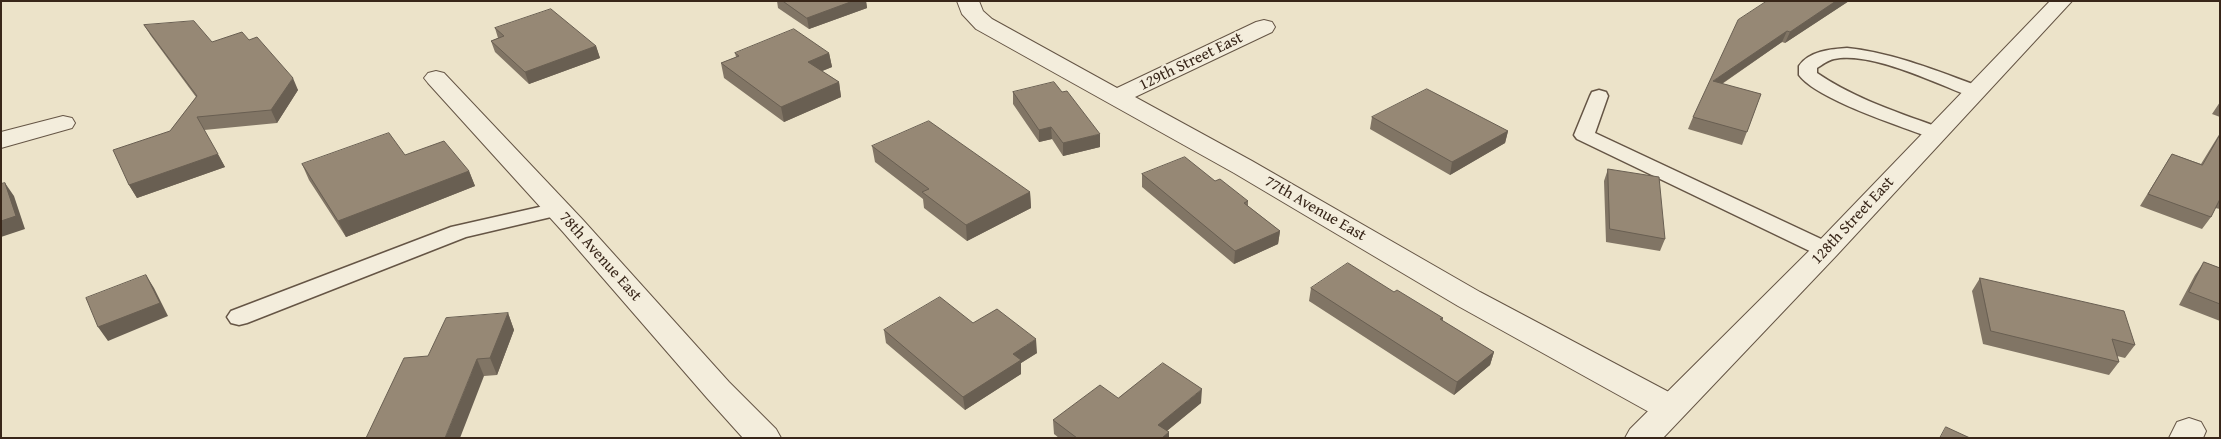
<!DOCTYPE html>
<html>
<head>
<meta charset="utf-8">
<style>
  body { margin:0 }
  #map { position:relative; width:2221px; height:439px; overflow:hidden; background:#ece3c9; font-family:"Gentium Book Plus",serif }
  canvas { display:block }
  .frame { position:absolute; inset:0; border:2px solid #382619; pointer-events:none }
</style>
</head>
<body>
<div id="map">
<canvas width="2221" height="439"></canvas>
<div class="frame"></div>
</div>
<script>
const ctx = document.querySelector('canvas').getContext('2d');
ctx.lineJoin = 'round';
function trace(path, color, width, dash) { ctx.strokeStyle = color; ctx.lineWidth = width; ctx.lineCap = dash ? 'butt' : 'round'; ctx.setLineDash(dash || []); ctx.stroke(path); }
function fillPath(path, color) { ctx.fillStyle = color; ctx.fill(path, 'evenodd'); }
function label(font, color, halo, rows, align = 'center') {
  ctx.font = font + ' "Gentium Book Plus",serif'; ctx.lineWidth = 4; ctx.setLineDash([]); ctx.textBaseline = 'middle'; ctx.strokeStyle = halo; ctx.fillStyle = color; for (const [text, x, y, turn = 0] of rows) {
    ctx.save(); ctx.translate(x, y); ctx.rotate((+turn || 0) * Math.PI / 180); ctx.textAlign = isNaN(turn) ? turn : align; if (halo) ctx.strokeText(text, 0, 0); ctx.fillText(text, 0, 0); ctx.restore();
  }
}
const service = new Path2D(`
  M1847,48C1894,53 1937,71 1981,87L1983,91L1981,95L1974,97L1967,95C1933,82 1870,51 1834,59C1828,60 1822,65 1817,68V73C1855,99 1900,113 1943,129L1946,133L1943,137L1936,139L1929,137C1900,126 1816,99 1799,75V66C1809,51 1831,49 1847,48Z
  M1599,90L1606,92L1608,96L1595,133L1834,245L1837,250L1834,255L1826,257L1818,255L1577,139L1574,135L1590,96L1592,92Z
  M557,203L564,204L568,209L564,214L466,237L247,323L239,325L231,323L227,317L231,311L451,227Z`);
const minor = new Path2D(`
  M957,1H979L983,11L992,19L1117,88L1256,22L1264,20L1272,22L1275,27L1272,32L1135,97L1252,161L1480,292L1682,399L1686,408L1682,417L1670,420L1658,417L1458,306L1234,173L976,29L962,14Z
  M436,71L444,73L583,220L729,382L776,429L781,438H743L707,398L563,232L428,83L424,78L428,73Z
  M63,116L72,118L75,123L72,128L1,148V132Z
  M2189,418L2201,422L2206,431L2203,438H2169L2177,422Z`);
const tertiary = new Path2D(`
  M2050,1H2072L1836,256L1663,438H1625L1630,429L1816,244Z`);
const wall = new Path2D(`
  M777,1H866L867,8L809,29L778,8Z
  M1767,1H1849L1785,43L1782,42L1722,84L1761,94L1742,145L1688,129L1693,117Z
  M144,25L212,42L249,40L298,90L277,123L204,130L225,167L137,198L129,185L196,97L151,36Z
  M495,28L596,46L600,58L529,84L495,52L491,41L498,38Z
  M735,53H829L832,67L822,71L839,82L841,97L784,122L724,78L721,63L736,57Z
  M1013,92H1062L1100,147L1063,156L1052,139L1039,142L1013,104Z
  M2220,102V117L2212,114Z
  M1372,117L1508,131L1505,143L1450,175L1370,129Z
  M2220,133V209L2215,208L2211,217L2202,229L2140,206L2172,154L2201,164Z
  M872,146L1030,192L1031,208L967,241L924,208L923,199L875,162Z
  M405,155L469,171L475,186L346,237L309,180L302,164Z
  M1608,169L1665,239L1660,251L1606,242L1604,181Z
  M1142,174L1215,181L1248,201V206L1280,231L1278,244L1234,264L1142,187Z
  M2204,262L2220,268V321L2179,305L2195,275Z
  M1980,278L2135,345L2125,358L2117,356L2119,362L2109,375L1983,344L1972,291Z
  M1311,288L1394,292L1443,318V321L1494,352L1490,365L1454,395L1309,301Z
  M508,313L514,330L497,375L484,376L428,356Z
  M973,323L1037,353L1021,363V374L965,410L886,343L884,330Z
  M1118,398L1201,403L1167,431L1169,432V438H1059L1054,434L1053,420Z`);
const shadedWall = new Path2D(`
  M853,1H866L867,8L809,29L807,18Z
  M1836,1H1849L1785,43L1790,32Z
  M1787,31L1782,42L1708,93L1713,81Z
  M596,46L600,58L529,84L525,72Z
  M829,53L832,67L810,76L808,62Z
  M293,78L298,90L277,123L271,110Z
  M839,82L841,97L784,122L781,107Z
  M1051,127L1052,139L1039,142V130Z
  M1508,131L1505,143L1450,175L1452,162Z
  M1100,134V147L1063,156V143Z
  M218,154L225,167L137,198L129,185Z
  M469,171L475,186L346,237L338,221Z
  M5,183L14,196L25,229L1,237V221Z
  M1030,192L1031,208L967,241L966,225Z
  M1280,231L1278,244L1234,264L1235,251Z
  M146,275L154,288L168,316L108,341L98,327Z
  M508,313L514,330L497,375L490,358Z
  M1036,339L1037,353L1021,363V374L965,410L963,397L1013,354Z
  M1494,352L1490,365L1454,395L1457,382Z
  M477,359L484,376L460,438H445Z
  M1202,389L1201,403L1158,438V425Z
  M1169,432V438H1162Z`);
const building = new Path2D(`
  M783,1H853L807,18Z
  M1767,1H1836L1790,32L1787,31L1713,81L1761,94L1747,132L1693,117L1738,20Z
  M551,9L596,46L525,72L491,41L504,36L495,28Z
  M194,21L212,42L242,32L249,40L257,37L293,78L271,110L197,117L218,154L129,185L113,150L170,131L197,96L144,25Z
  M794,29L829,53L808,62L839,82L781,107L721,63L739,56L735,53Z
  M1054,82L1062,92L1067,91L1100,134L1063,143L1051,127L1039,130L1013,92Z
  M1427,89L1508,131L1452,162L1372,117Z
  M929,121L1030,192L966,225L922,192L929,189L872,146Z
  M389,133L405,155L444,141L469,171L338,221L302,164Z
  M2220,135V199L2211,217L2148,194L2172,154L2202,165Z
  M1185,157L1215,181L1220,179L1248,201L1244,203L1280,231L1235,251L1142,174Z
  M1608,169L1659,177L1665,239L1610,229Z
  M5,183L16,216L1,221V184Z
  M2204,262L2220,268V304L2189,292Z
  M1348,263L1394,292L1397,290L1443,318L1440,319L1494,352L1457,382L1311,288Z
  M146,275L160,303L98,327L86,298Z
  M1980,278L2124,311L2135,345L2112,339L2119,362L1991,331Z
  M940,297L973,323L997,309L1036,339L1013,354L1021,360L963,397L884,330Z
  M508,313L490,358L477,359L445,438H366L404,358L428,356L446,318Z
  M1163,363L1202,389L1158,425L1169,432L1162,438H1077L1053,420L1100,385L1118,398Z
  M1946,427L1970,438H1940Z`);
const streetNames = [
  ["129th Street East",1191,62,-26],
  ["77th Avenue East",1315,209,30],
  ["128th Street East",1853,221,-47],
  ["78th Avenue East",600,257,48]
];
trace(service, '#655545', 3);
trace(minor, '#655545', 2);
trace(tertiary, '#655545', 2);
fillPath(service, '#f3eddc');
fillPath(minor, '#f3eddc');
fillPath(tertiary, '#f3eddc');
fillPath(wall, '#817565');
fillPath(shadedWall, '#695f52');
fillPath(building, '#968875');
trace(building, '#695f52', 1);
label('16px', '#382619', '#f3eddc', streetNames);
</script>
</body>
</html>
